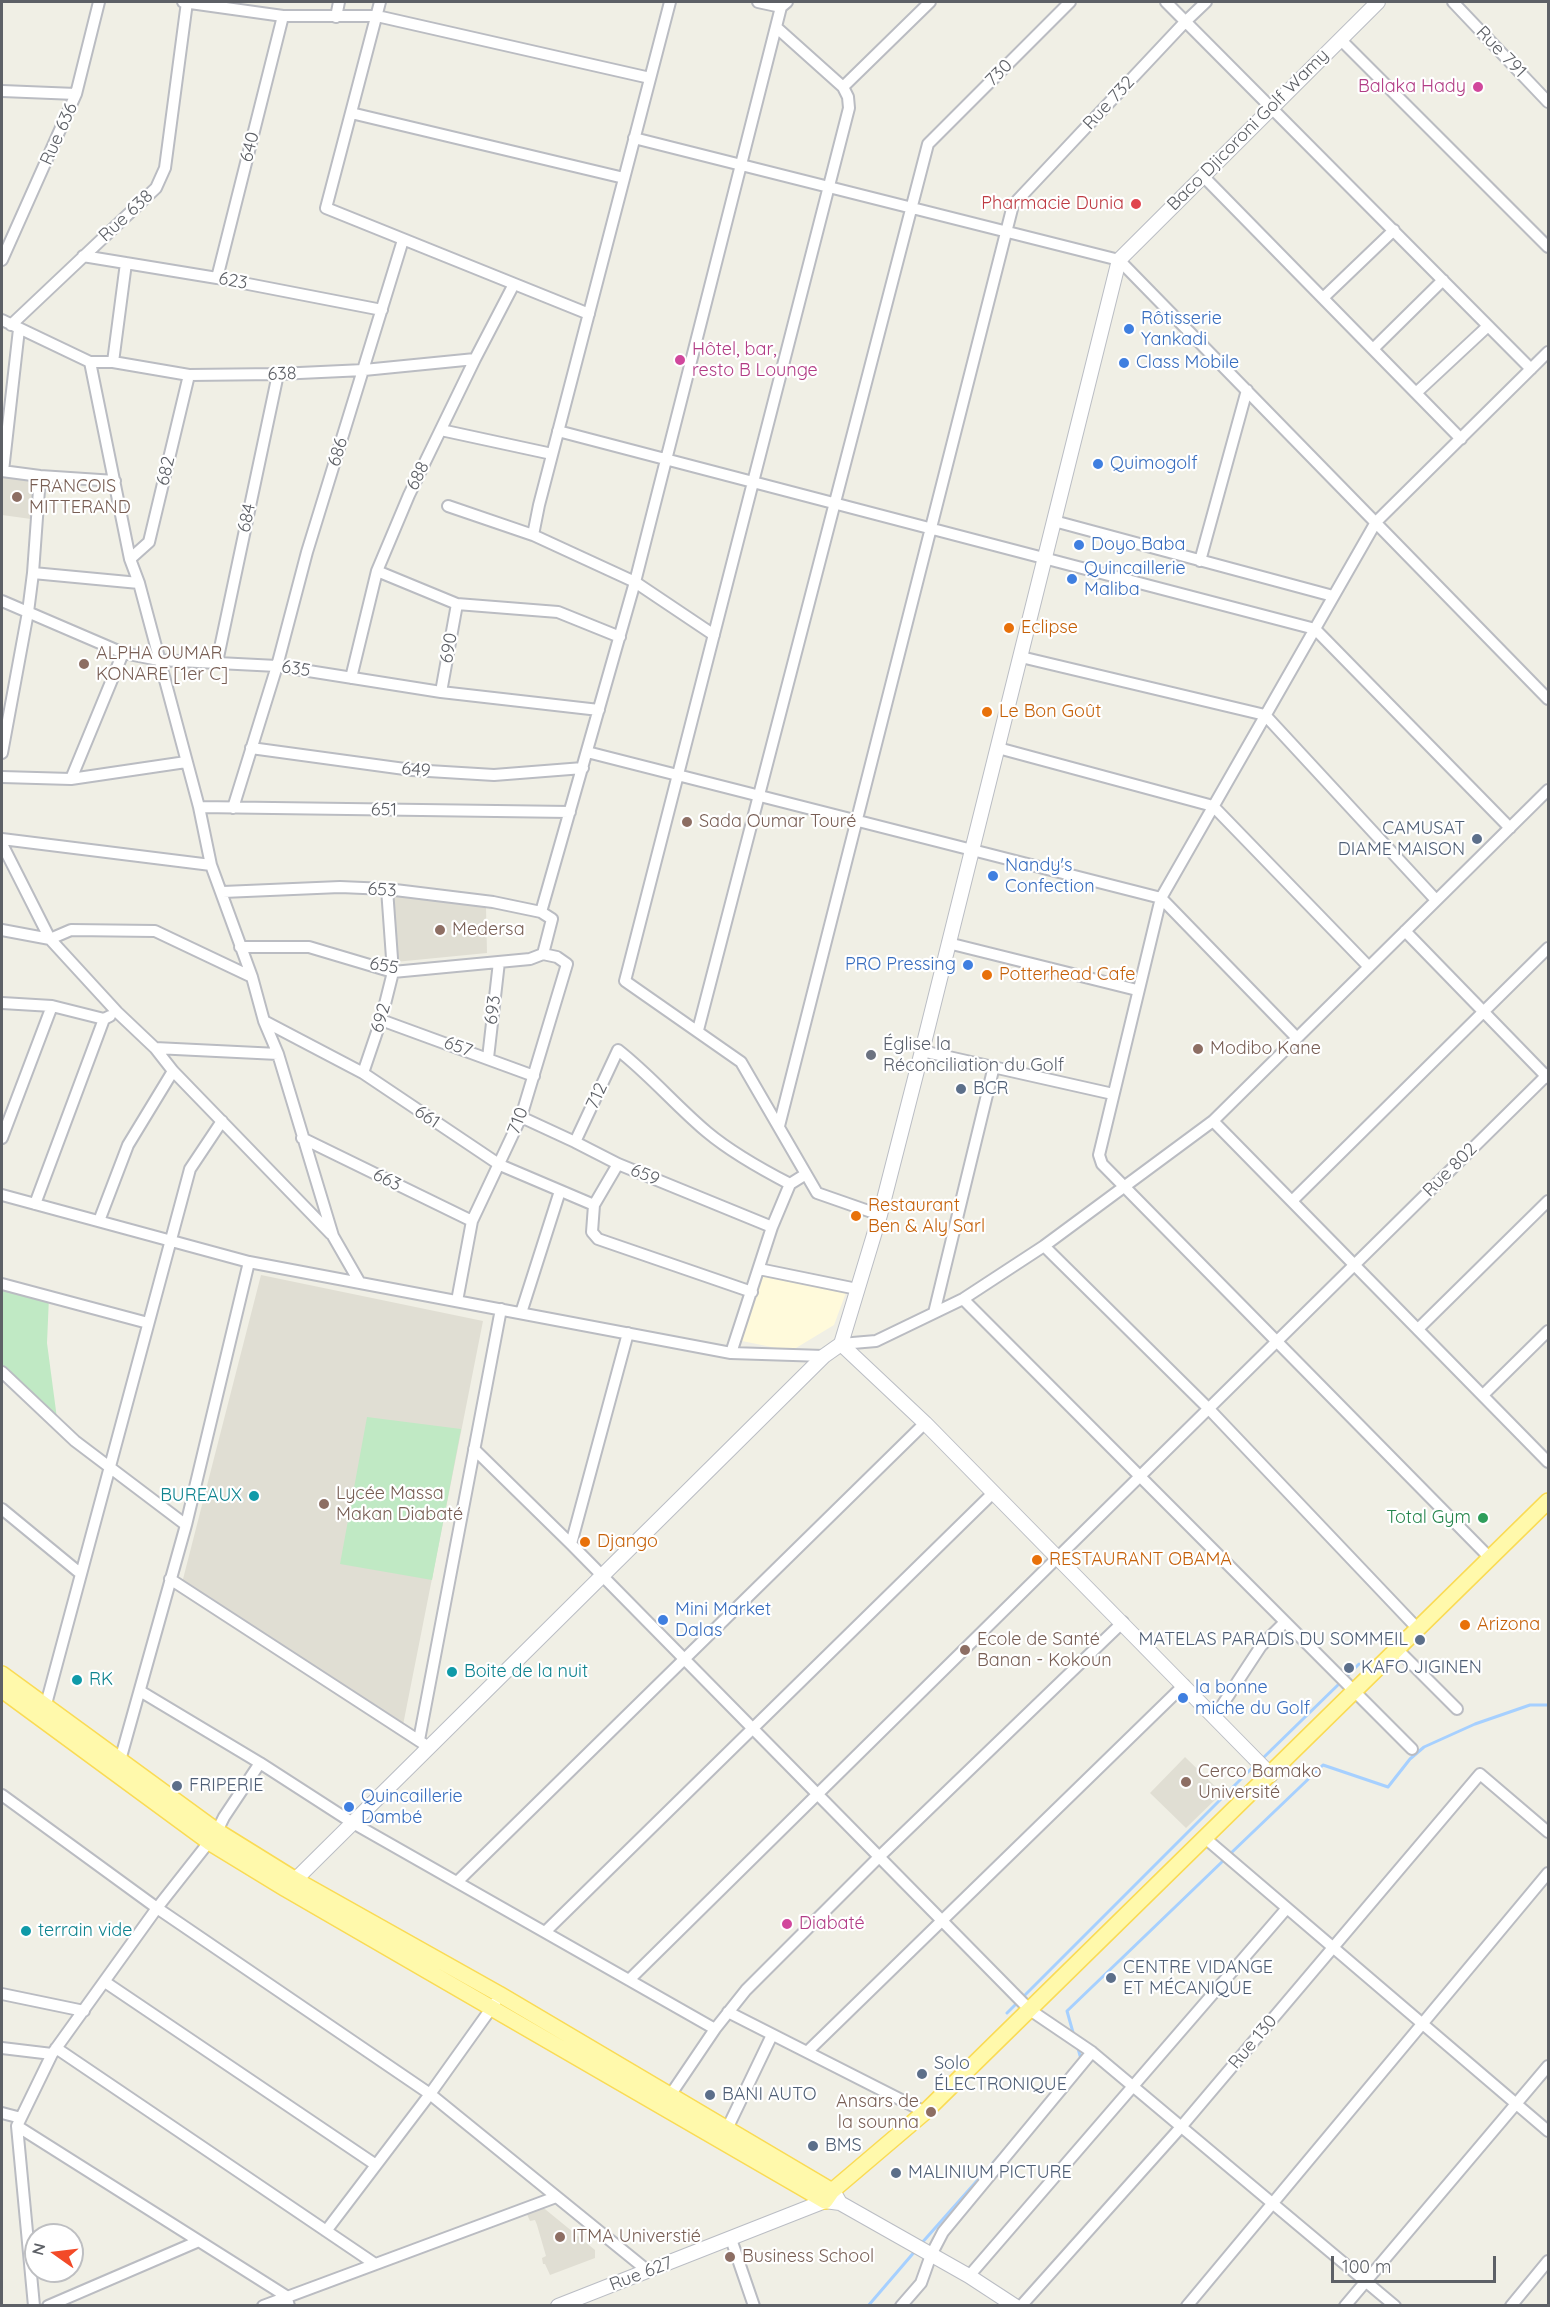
<!DOCTYPE html>
<html>
<head>
<meta charset="utf-8">
<style>
  body { margin:0 }
  #map { position:relative; width:1550px; height:2307px; overflow:hidden; background:#f0efe5; font-family:Quicksand,sans-serif }
  canvas { display:block }
  .frame { position:absolute; inset:0; border:3px solid #5d6066; pointer-events:none }
  .north { position:absolute; left:24px; top:2223px; width:60px; height:60px; box-sizing:border-box; background:#fff; border:2px solid #bebfc2; border-radius:50%; rotate:284deg; font-size:16px; font-weight:700; line-height:24px; text-align:center; color:#5d6066 }
  .north::after { content:''; display:block; margin:auto; width:21px; height:27px; background:#f34a28; clip-path:polygon(50% 0,100% 100%,50% 72%,0 100%) }
  .scale { position:absolute; left:1331px; top:2256px; width:165px; height:27px; box-sizing:border-box; border:3px solid #5d6066; border-top:0; padding-left:8px; font-size:18px; line-height:21px; white-space:nowrap; color:#5d6066; -webkit-text-stroke:4px #fff; paint-order:stroke }
</style>
</head>
<body>
<div id="map">
<canvas width="1550" height="2307"></canvas>
<div class="frame"></div>
<div class="north">N</div>
<div class="scale">100 m</div>
</div>
<script>
const ctx = document.querySelector('canvas').getContext('2d');
ctx.lineJoin = 'round';
function fillPath(path, color) { ctx.fillStyle = color; ctx.fill(path, 'evenodd'); }
function trace(path, color, width, dash) { ctx.strokeStyle = color; ctx.lineWidth = width; ctx.lineCap = dash ? 'butt' : 'round'; ctx.setLineDash(dash || []); ctx.stroke(path); }
function label(font, color, halo, rows, align = 'center') {
  ctx.font = font + ' Quicksand,sans-serif'; ctx.lineWidth = 4.5; ctx.setLineDash([]); ctx.textBaseline = 'middle'; ctx.strokeStyle = halo; ctx.fillStyle = color; for (const [text, x, y, turn = 0] of rows) {
    ctx.save(); ctx.translate(x, y); ctx.rotate((+turn || 0) * Math.PI / 180); ctx.textAlign = isNaN(turn) ? turn : align; if (halo) ctx.strokeText(text, 0, 0); ctx.fillText(text, 0, 0); ctx.restore();
  }
}
const commercial = new Path2D(`
  M762,1272L847,1290L834,1325L791,1351L742,1341Z`);
const education = new Path2D(`
  M2,476L35,479L31,519L2,515Z
  M391,891L486,907L487,953L395,962Z
  M261,1275L483,1321L403,1725L182,1583Z
  M1185,1757L1222,1793L1186,1828L1150,1793Z
  M540,2205L595,2250V2258L550,2275L545,2264H543L542,2258L546,2256L537,2225L535,2220L530,2221L526,2212Z`);
const green = new Path2D(`
  M2,1284L49,1297L47,1343L58,1426L2,1370Z
  M367,1417L461,1429L432,1580L340,1564Z`);
const stream = new Path2D(`
  M1346,1677L1359,1664
  M1262,1759L1341,1682
  M1230,1854L1323,1765L1388,1787L1410,1759L1424,1747L1475,1724L1530,1705H1548
  M1007,2013L1255,1765
  M1074,2036L1067,2011L1225,1859
  M1077,2045L1081,2059
  M920,2245L999,2156
  M868,2306L916,2250`);
const street = new Path2D(`
  M183,2L283,16H377L650,78
  M380,2L326,208L589,314
  M670,2L539,505L533,535L635,582L714,635
  M758,2L781,7
  M1166,2L1531,369
  M1453,2L1548,102
  M336,17L339,2
  M776,27L843,87L848,97L849,108L625,981L741,1062L817,1193L880,1215
  M1340,39L1548,247
  M843,87L930,2
  M2,91L76,94
  M351,113L624,178
  M634,138L1119,260L1548,699
  M1203,176L1461,439
  M83,256L217,278L382,310
  M2,260L76,94L99,2
  M217,278L283,16
  M1323,298L1394,230
  M2,320L90,362H113L189,375L278,374L364,370L475,359
  M11,325L156,188L165,168L187,2
  M1373,349L1443,280
  M90,362L130,559L139,583L199,807L211,865L252,977L264,1021L278,1054L333,1236L360,1283
  M113,362L126,263
  M1416,393L1488,326
  M441,430L552,454
  M558,431L1315,629L1510,828
  M2,471L40,476L115,481
  M3,471L19,329
  M448,506L533,535
  M1054,521L1333,596
  M130,559L149,542L189,375
  M1200,561L1247,390
  M377,571L457,604L558,612L620,637
  M33,573L139,583
  M2,601L123,653L159,660L277,666L441,692L599,710
  M1021,657L1265,715L1436,900
  M217,662L278,374
  M351,678L377,571L409,495L475,359L514,284
  M441,692L457,604
  M251,748L412,770L494,775L583,768
  M998,748L1213,806L1369,967
  M587,752L1161,898L1297,1038
  M2,753L28,612L33,573L40,476
  M2,777L71,779L186,762
  M71,779L123,653
  M199,807L570,812
  M233,808L277,666L307,552L403,240
  M2,839L211,865
  M2,844L50,939L117,1012L155,1048L173,1071L331,1234
  M223,892L340,887L387,889L493,902L541,912L552,919L543,954L530,959L393,972L309,947H240
  M541,912L635,582L781,7L787,2
  M2,930L50,939L71,930L155,931L252,977
  M1405,931L1548,1078
  M948,943L1137,990
  M2,1003L52,1006L104,1019L110,1016
  M381,1020L534,1076
  M264,1021L363,1073L500,1165L594,1205
  M698,1030L928,144L1070,2
  M155,1048L278,1054
  M922,1051L1113,1094
  M488,1058L499,962
  M363,1073L381,1020L393,972L387,889
  M521,1117L575,1142L618,1164L772,1227
  M1213,1121L1548,1462
  M779,1126L1013,205L1185,22L1206,2
  M2,1138L52,1006
  M302,1138L472,1221
  M575,1142L618,1050C650,1075 676,1106 707,1132C732,1153 761,1169 790,1184
  M618,1164L594,1205L592,1232L598,1239L752,1292
  M2,1195L249,1262L731,1353L824,1356
  M1292,1201L1548,948
  M35,1204L104,1019
  M99,1221L128,1145L173,1071
  M1044,1246L1208,1408L1418,1629
  M759,1269L857,1289
  M2,1284L148,1323
  M963,1299L1412,1749
  M457,1301L472,1221L521,1117L567,964L557,957L543,954
  M521,1313L560,1191
  M934,1313L994,1066
  M1418,1329L1548,1201
  M841,1344L876,1341L963,1299L1044,1246L1213,1121L1548,790
  M731,1353L772,1227L790,1184L806,1174
  M2,1372L75,1441L186,1525
  M1483,1395L1548,1331
  M474,1449L571,1544L1030,2010L1092,2052L1395,2306
  M2,1509L81,1574
  M571,1544L628,1333
  M1490,1558L1102,1164L1099,1155L1161,898L1376,522L1548,352
  M170,1579L424,1744
  M1397,1649L1457,1709
  M140,1691L260,1763L353,1823L715,2029
  M45,1708L190,1169L222,1121
  M1215,1716L1261,1646L1285,1622
  M419,1740L501,1309
  M119,1764L186,1525L249,1262
  M2,1795L157,1908L430,2094L648,2271
  M217,1831L224,1817L260,1763
  M1205,1838L1548,2131
  M457,1882L925,1423
  M545,1932L993,1493
  M629,1980L1548,1074
  M105,1982L376,2165
  M2,1994L84,2011
  M728,2012L925,2112
  M2,2048L52,2054
  M56,2048L375,2264
  M807,2052L1184,1685
  M667,2100L715,2029L746,1990L879,1857L1123,1622
  M2,2113L21,2118
  M17,2126L286,2296L289,2306
  M727,2129L772,2035
  M326,2231L430,2094L495,2003
  M731,2239L754,2306
  M969,2276L1287,1908
  M34,2306L17,2126L52,2054L157,1908L209,1842
  M48,2306L199,2241
  M263,2306L556,2197
  M901,2306L921,2283L931,2255L943,2232L1092,2052
  M1021,2306L1181,2127L1480,1774L1548,1832
  M1187,2306L1548,1873
  M1345,2306L1548,2066
  M1511,2306L1548,2261`);
const secondary = new Path2D(`
  M841,1344L925,1423L1271,1775
  M288,1887L824,1356L841,1344L880,1215L922,1051L1119,260L1378,2
  M836,2196L840,2203L969,2276L1015,2306
  M558,2306L825,2201L840,2203`);
const primary = new Path2D(`
  M2,1674L217,1831L296,1880L499,1994L832,2191
  M2,1690L209,1842L286,1889L825,2201L832,2191L925,2112L1548,1501`);
const markers = [
  [1478,87,6,"#d1479c"],
  [1136,204,6,"#e0444e"],
  [1129,329,6,"#3f7fe0"],
  [680,360,6,"#d1479c"],
  [1124,363,6,"#3f7fe0"],
  [1098,464,6,"#3f7fe0"],
  [17,497,6,"#8d6e63"],
  [1079,545,6,"#3f7fe0"],
  [1072,579,6,"#3f7fe0"],
  [1009,628,6,"#e8710a"],
  [84,664,6,"#8d6e63"],
  [987,712,6,"#e8710a"],
  [687,822,6,"#8d6e63"],
  [1477,839,6,"#5c6f8a"],
  [993,876,6,"#3f7fe0"],
  [440,930,6,"#8d6e63"],
  [968,965,6,"#3f7fe0"],
  [987,975,6,"#e8710a"],
  [1198,1049,6,"#8d6e63"],
  [871,1055,6,"#6b7280"],
  [961,1089,6,"#5c6f8a"],
  [856,1216,6,"#e8710a"],
  [254,1496,6,"#0f9aa8"],
  [324,1504,6,"#8d6e63"],
  [1483,1518,6,"#2e9e5b"],
  [585,1542,6,"#e8710a"],
  [1037,1560,6,"#e8710a"],
  [663,1620,6,"#3f7fe0"],
  [1465,1625,6,"#e8710a"],
  [1420,1640,6,"#5c6f8a"],
  [965,1650,6,"#8d6e63"],
  [1349,1668,6,"#5c6f8a"],
  [452,1672,6,"#0f9aa8"],
  [77,1680,6,"#0f9aa8"],
  [1183,1698,6,"#3f7fe0"],
  [1186,1782,6,"#8d6e63"],
  [177,1786,6,"#5c6f8a"],
  [349,1807,6,"#3f7fe0"],
  [787,1924,6,"#d1479c"],
  [26,1931,6,"#0f9aa8"],
  [1111,1978,6,"#5c6f8a"],
  [922,2074,6,"#5c6f8a"],
  [710,2095,6,"#5c6f8a"],
  [931,2112,6,"#8d6e63"],
  [813,2146,6,"#5c6f8a"],
  [896,2173,6,"#5c6f8a"],
  [560,2237,6,"#8d6e63"],
  [730,2257,6,"#8d6e63"]
];
const streetNames = [
  ["Rue 791",1501,52,46],
  ["730",999,73,-45],
  ["Rue 732",1109,103,-47],
  ["Baco Djicoroni Golf Wamy",1248,130,-45],
  ["Rue 636",59,134,-66],
  ["640",250,147,-76],
  ["Rue 638",126,216,-43],
  ["623",233,281,11],
  ["638",282,374,-2],
  ["686",338,452,-73],
  ["682",166,471,-77],
  ["688",418,476,-64],
  ["684",247,518,-78],
  ["690",449,648,-80],
  ["635",296,669,9],
  ["649",416,770,5],
  ["651",384,810,1],
  ["653",382,890,4],
  ["655",384,966,10],
  ["693",493,1010,-83],
  ["692",381,1018,-74],
  ["657",458,1047,20],
  ["712",597,1096,-65],
  ["661",427,1117,34],
  ["710",518,1121,-69],
  ["Rue 802",1450,1170,-45],
  ["659",645,1175,22],
  ["663",387,1180,26],
  ["Rue 130",1253,2042,-50],
  ["Rue 627",641,2274,-21]
];
const hotelNames = [
  ["Balaka Hady",1466,87,"right"],
  ["Hôtel, bar,",692,350],
  ["resto B Lounge",692,371],
  ["Diabaté",799,1924]
];
const healthNames = [
  ["Pharmacie Dunia",1124,204]
];
const shopNames = [
  ["Rôtisserie",1141,319],
  ["Yankadi",1141,340],
  ["Class Mobile",1136,363],
  ["Quimogolf",1110,464],
  ["Doyo Baba",1091,545],
  ["Quincaillerie",1084,569],
  ["Maliba",1084,590],
  ["Nandy's",1005,866],
  ["Confection",1005,887],
  ["PRO Pressing",956,965,"right"],
  ["Mini Market",675,1610],
  ["Dalas",675,1631],
  ["la bonne",1195,1688],
  ["miche du Golf",1195,1709],
  ["Quincaillerie",361,1797],
  ["Dambé",361,1818]
];
const educationNames = [
  ["FRANCOIS",29,487],
  ["MITTERAND",29,508],
  ["ALPHA OUMAR",96,654],
  ["KONARE [1er C]",96,675],
  ["Sada Oumar Touré",699,822],
  ["Medersa",452,930],
  ["Modibo Kane",1210,1049],
  ["Lycée Massa",336,1494],
  ["Makan Diabaté",336,1515],
  ["Ecole de Santé",977,1640],
  ["Banan - Kokoun",977,1661],
  ["Cerco Bamako",1198,1772],
  ["Université",1198,1793],
  ["Ansars de",919,2102,"right"],
  ["la sounna",919,2123,"right"],
  ["ITMA Universtié",572,2237],
  ["Business School",742,2257]
];
const foodNames = [
  ["Eclipse",1021,628],
  ["Le Bon Goût",999,712],
  ["Potterhead Cafe",999,975],
  ["Restaurant",868,1206],
  ["Ben & Aly Sarl",868,1227],
  ["Django",597,1542],
  ["RESTAURANT OBAMA",1049,1560],
  ["Arizona",1477,1625]
];
const serviceNames = [
  ["CAMUSAT",1465,829,"right"],
  ["DIAME MAISON",1465,850,"right"],
  ["BCR",973,1089],
  ["MATELAS PARADIS DU SOMMEIL",1408,1640,"right"],
  ["KAFO JIGINEN",1361,1668],
  ["FRIPERIE",189,1786],
  ["CENTRE VIDANGE",1123,1968],
  ["ET MÉCANIQUE",1123,1989],
  ["Solo",934,2064],
  ["ÉLECTRONIQUE",934,2085],
  ["BANI AUTO",722,2095],
  ["BMS",825,2146],
  ["MALINIUM PICTURE",908,2173]
];
const worshipNames = [
  ["Église la",883,1045],
  ["Réconciliation du Golf",883,1066]
];
const cultureNames = [
  ["BUREAUX",242,1496,"right"],
  ["Boite de la nuit",464,1672],
  ["RK",89,1680],
  ["terrain vide",38,1931]
];
const leisureNames = [
  ["Total Gym",1471,1518]
];
fillPath(commercial, '#fffadb');
fillPath(education, '#e0ded3');
fillPath(green, '#c0e9c4');
trace(stream, '#a6d0ff', 3);
trace(street, '#babcc2', 14);
trace(secondary, '#babdc4', 16);
trace(primary, '#fadb54', 18);
trace(street, '#fff', 10);
trace(secondary, '#fff', 14);
trace(primary, '#fff9ab', 15);
for (const [x, y, r, color] of markers) { const dot = new Path2D(); dot.arc(x, y, r, 0, 2 * Math.PI); ctx.fillStyle = color; ctx.fill(dot); trace(dot, '#fff', 2); }
label('18px', '#5d6066', '#fff', streetNames);
label('18px', '#b23c85', '#fff', hotelNames, 'left');
label('18px', '#be3a42', '#fff', healthNames, 'right');
label('18px', '#366cbe', '#fff', shopNames, 'left');
label('18px', '#785e54', '#fff', educationNames, 'left');
label('18px', '#c56008', '#fff', foodNames, 'left');
label('18px', '#4e5e75', '#fff', serviceNames, 'left');
label('18px', '#5b616d', '#fff', worshipNames, 'left');
label('18px', '#0d838f', '#fff', cultureNames, 'left');
label('18px', '#27864d', '#fff', leisureNames, 'right');
</script>
</body>
</html>
